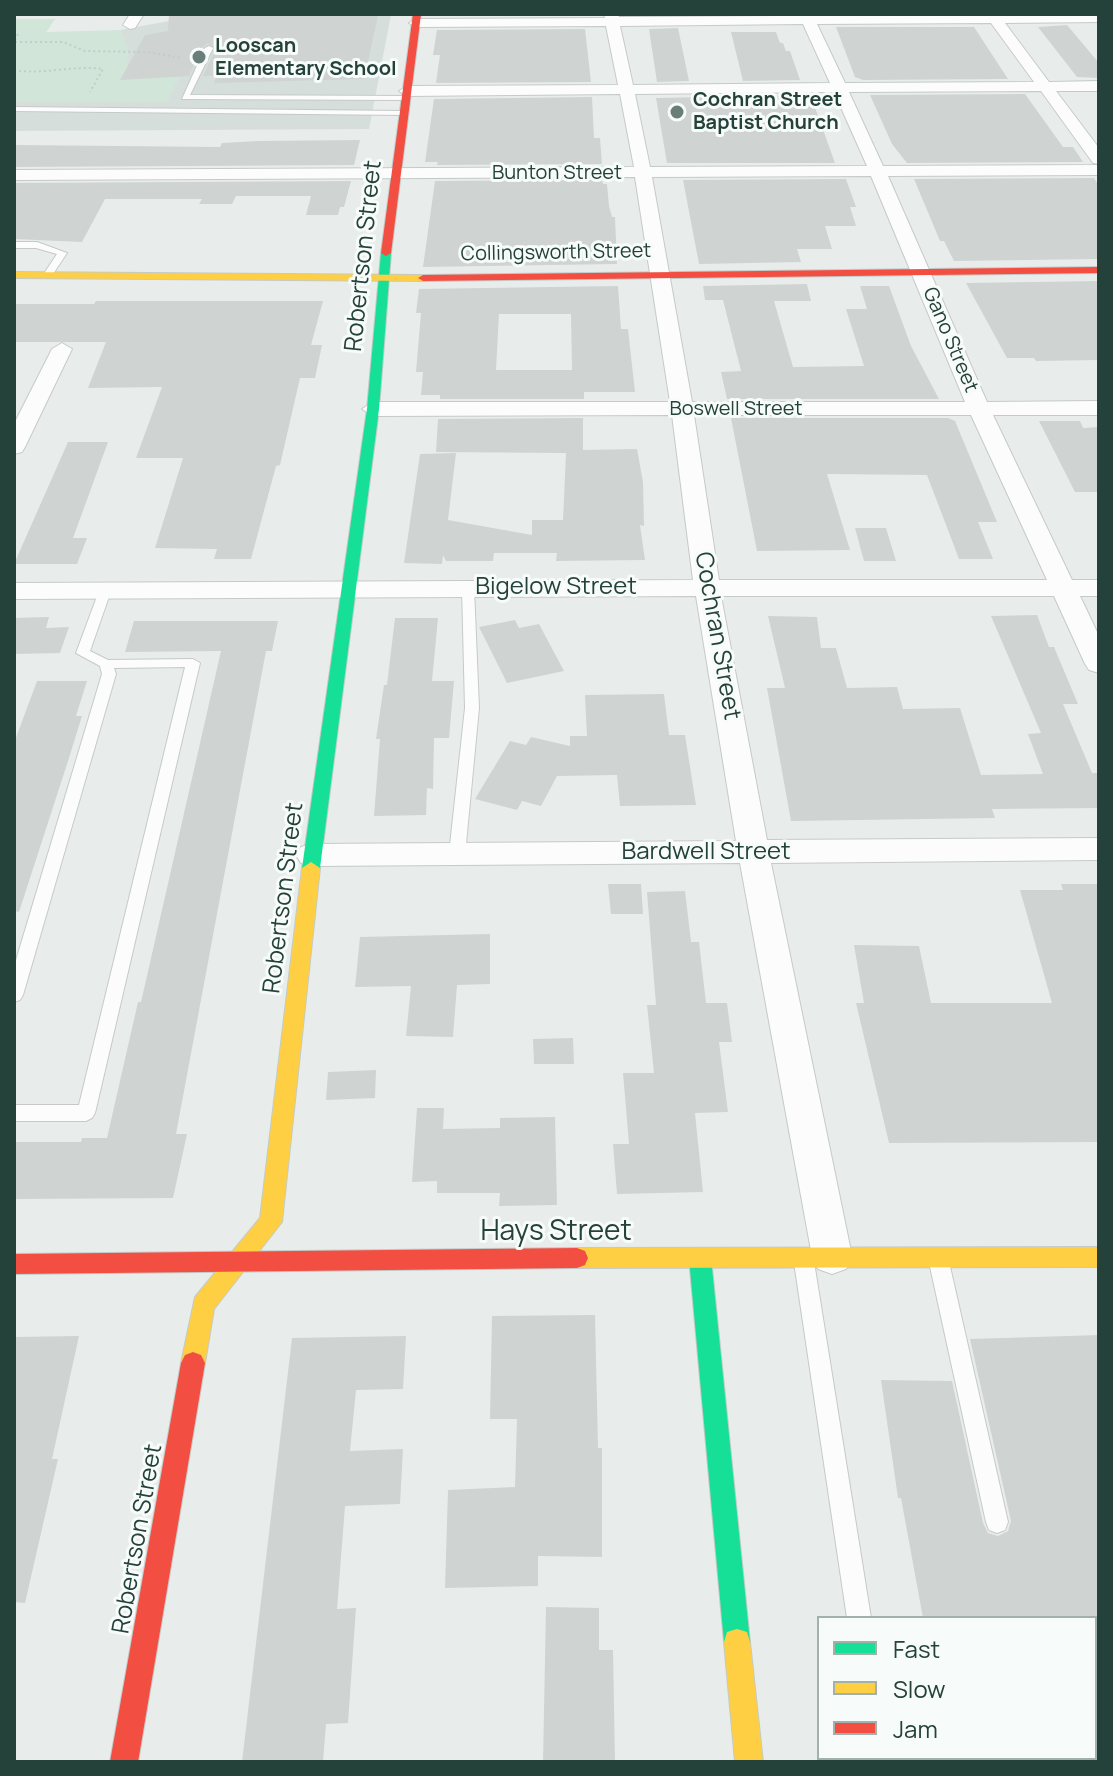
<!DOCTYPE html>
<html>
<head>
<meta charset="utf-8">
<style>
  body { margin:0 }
  #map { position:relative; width:1113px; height:1776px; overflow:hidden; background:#e8edeb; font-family:Manrope,sans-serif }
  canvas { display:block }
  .frame { position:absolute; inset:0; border:16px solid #24423a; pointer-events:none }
  .legend { position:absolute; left:817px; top:1616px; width:280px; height:144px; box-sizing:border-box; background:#f7fbf9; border:2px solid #a3b1ad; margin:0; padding:10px 14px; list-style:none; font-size:24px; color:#24423a }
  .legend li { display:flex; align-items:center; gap:16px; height:40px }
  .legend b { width:40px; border:2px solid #a3b1ad }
</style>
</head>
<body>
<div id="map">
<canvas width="1113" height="1776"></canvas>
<div class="frame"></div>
<ul class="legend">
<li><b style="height:10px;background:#16e098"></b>Fast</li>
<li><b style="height:10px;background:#ffcf43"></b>Slow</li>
<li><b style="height:10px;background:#f24e42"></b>Jam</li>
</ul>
</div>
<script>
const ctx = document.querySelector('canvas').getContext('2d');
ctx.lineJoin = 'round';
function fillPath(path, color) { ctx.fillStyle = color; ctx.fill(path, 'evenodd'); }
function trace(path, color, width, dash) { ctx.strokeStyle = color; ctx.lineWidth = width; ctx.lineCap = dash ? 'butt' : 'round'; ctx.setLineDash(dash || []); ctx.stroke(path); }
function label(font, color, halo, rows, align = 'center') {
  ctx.font = font + ' Manrope,sans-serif'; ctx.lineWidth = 6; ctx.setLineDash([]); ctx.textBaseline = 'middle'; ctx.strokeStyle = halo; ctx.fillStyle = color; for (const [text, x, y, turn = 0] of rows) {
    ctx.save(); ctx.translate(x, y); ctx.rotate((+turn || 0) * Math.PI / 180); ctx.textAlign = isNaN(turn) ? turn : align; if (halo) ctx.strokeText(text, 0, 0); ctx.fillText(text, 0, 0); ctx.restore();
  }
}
const built = new Path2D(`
  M207,14L391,15L369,129L14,131V19H55L46,32H109Z`);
const green = new Path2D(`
  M14,19H55L46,32L121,30L129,52L126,63L173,58L181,74L167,102H14Z`);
const building = new Path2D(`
  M169,14H279V16H378L364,79L214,83L217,76H203L216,49L208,43L202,47L189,76L120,80L145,35L168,31Z
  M1067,25L1099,63V78L1077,77L1038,27Z
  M836,27H974L1008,79L863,80L855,77Z
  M678,28L689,81L657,82L649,29Z
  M585,29L591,82L436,83L440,55H433L437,30Z
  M731,32H776L780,43H783L786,51H790L800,80L743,81Z
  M1025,94L1063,147H1073L1083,162L907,163L892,144L870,95Z
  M805,95L806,99H812L835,163H667L656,98Z
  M592,97L594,138H600L602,164L437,165L438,162H425L434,99Z
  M360,140L354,165L14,167V145L220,147L222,143L259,141Z
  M1094,178L1099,186V259L954,261L944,241H940L914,179Z
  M846,179L856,207H850L856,226H825L832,249H797L801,262L699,264L683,180Z
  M602,180L603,184H607L609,206L612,217H615L617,264L423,267L435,181Z
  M351,181L344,207H340L338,215H306L311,196H236L232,204H199L202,199H105L82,242L14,239V183Z
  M1099,281V360L1036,361L1034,358H1007L966,283Z
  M807,284L811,301H774L793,367L864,366L846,309H867L860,286H889L911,346L939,399H727L721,372L741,371L723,300H705L703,286Z
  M618,286L621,329H628L635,392H584V399H440V395H421L423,372H416L421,313H416L419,289ZM499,314H571L572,370H496Z
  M96,301H323L311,345H322L315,378H300L280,465L276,466L251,559H214L217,549L155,548L183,458H136L162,387L88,388L106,342H14V304H94Z
  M583,418V450L637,449L643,482L644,526L640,525L645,560L556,561L557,553H494L493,561H446L443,555L442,564L404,563L420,454L456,453L448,520L532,535V520H563L566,453L436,452L438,419Z
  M731,418H948L955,421L997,522H978L993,559H959L927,475L827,474L850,550L757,551Z
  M1039,421H1080L1083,428L1099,427V492H1075Z
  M68,442H108L73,538H87L77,564H14Z
  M855,528H886L896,561H864Z
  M1037,615L1049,647H1054L1078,704H1063L1092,773H1099V808L992,809L995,818L791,821L767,688H785L768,616L817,617L821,648H836L847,688L897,687L903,709L960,708L981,775L1043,774L1028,734L1041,733L991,616Z
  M49,617L46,628L69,627L60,653L14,654V618Z
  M395,618H438L432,681H454L449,738H434L433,789L427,788L426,815L374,816L380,739H376L384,685H387Z
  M515,620L519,628L539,624L564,671L507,683L479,627Z
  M134,621H278L272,651H266L176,1134H187L173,1198L14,1199V1142H81L82,1138H107L138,1002H141L221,651L125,652Z
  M37,681H87L76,716H82L69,758L19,912L14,911V743Z
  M664,694L669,735H685L696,805L620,806L617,775L557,776L541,806L522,801L517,810L475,799L510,741L526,745L531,737L570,746V736H587L585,695Z
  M608,884H641L643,914H611Z
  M1061,884H1099V1142L889,1143L856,1003H864L854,945L919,946L931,1003H1052L1020,890H1063Z
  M685,891L691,942H699L706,1003H727L732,1042H719L728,1112L695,1113L703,1192L617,1194L613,1144H629L623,1073H654L647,1005H656L647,892Z
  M490,934V984L457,985L453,1037L406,1036L411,986L355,987L360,937Z
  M573,1038L574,1064H534L533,1039Z
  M376,1070L375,1098L326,1100L328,1072Z
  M417,1108H444L443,1129L500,1128V1118L555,1117L557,1205L499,1206L500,1193H437V1181L412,1182Z
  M595,1315L598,1448H602V1557L538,1556V1586L445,1588L448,1490L515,1487L517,1419H490L492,1316Z
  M1099,1335V1618H923L901,1498H898L881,1380L952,1381L983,1523L988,1533L998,1536L1008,1531L1011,1521L970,1339Z
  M79,1336L52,1459H58L25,1603L14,1602V1337Z
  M406,1336L403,1389L356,1390L350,1451L403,1449L400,1504L345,1506L337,1609L356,1608L348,1723L326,1724L323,1762H242L292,1338Z
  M546,1607L599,1608V1650H613L615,1762H543Z`);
const path = new Path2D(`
  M18,34L14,42H63L85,51L146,52L183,58
  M14,70C44,75 73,65 103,69L90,92`);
const lane = new Path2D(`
  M209,46L213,48L190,95L406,96L410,98L406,100L182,99L205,48Z
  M14,107L404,111L408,113L404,115L14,111Z
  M14,242H37L67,253L51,277L48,278L43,275L57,254L36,248H14Z
  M468,584L474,588L479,708L465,854L457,860L449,854L465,708L462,588Z
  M105,587L111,591L90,651L108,660L193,659L200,663L95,1113L92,1118L86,1121H14V1105H79L185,667L114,668L116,674L23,995L20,1000L14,1002V967L102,674L100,666L76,653L99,591Z
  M804,1253L811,1256L814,1262L871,1618H847L794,1262L797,1256Z
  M939,1253L946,1256L949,1262L1008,1522L1005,1530L997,1533L989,1530L986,1522L929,1262L932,1256Z
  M869,1758H895V1762H869Z`);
const street = new Path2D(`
  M130,14H144L135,28L130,29L123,25Z
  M604,14H618L619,17L1099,14V22L1005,23L1049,82L1099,81V91H1056L1099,148V164L1093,163L1041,91L849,92L883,166L1099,165V175L888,176L987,402L1099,401V415H993L1072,580H1099V596H1080L1099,636V673L1089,670L1085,664L1054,596H721L767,840L1099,838V860L771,863L852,1256L846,1269L832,1274L818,1269L812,1256L740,863L312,866L301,863L296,855L301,847L312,844L736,841L696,596L14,599V583L693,580L672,415L373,416L362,409L373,402H670L635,177L14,180V170L634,167L620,94L407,96L399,91L407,86L618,85L606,26L416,27L409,23L416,19L605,18ZM991,23L1034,82L845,83L817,24ZM803,24L830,83L633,85L620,26ZM834,92L867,166L650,167L635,94ZM871,176L965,402H692L652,177ZM694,415H971L1047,580H719Z
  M62,343L72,349L25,447L22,452L14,454V424L52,349Z`);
const fast = new Path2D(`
  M386,250L391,253L379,409L320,868L311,874L302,868L367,409L381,253Z
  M700,1248L708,1251L711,1258L750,1642L747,1652L737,1655L727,1652L724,1642L689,1258L692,1251Z`);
const slow = new Path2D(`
  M14,272L423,275L428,278L423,281L14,278Z
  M311,862L320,868L282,1222L214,1309L205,1363L201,1371L193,1374L185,1371L181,1363L195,1297L260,1218L302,868Z
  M1099,1247V1267L577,1268L569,1265L566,1258L569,1251L577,1248Z
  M737,1629L747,1632L750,1642L763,1762H735L724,1642L727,1632Z`);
const jam = new Path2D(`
  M413,14H421L391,253L386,256L381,253Z
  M1099,267V273L423,281L418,278L423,275Z
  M577,1248L585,1251L588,1258L585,1265L577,1268L14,1274V1254Z
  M193,1352L201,1355L205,1363L138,1762H110L181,1363L185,1355Z`);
const markers = [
  [199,57,8,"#697e78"],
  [677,112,8,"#697e78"]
];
const farPoinames = [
  ["Looscan",215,46],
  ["Elementary School",215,69],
  ["Cochran Street",693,100],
  ["Baptist Church",693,123]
];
const farStreetnames = [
  ["Bunton Street",557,173],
  ["Collingsworth Street",556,253,-1],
  ["Gano Street",950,340,67],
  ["Boswell Street",736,409]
];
const streetNames = [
  ["Robertson Street",364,256,-84],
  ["Bigelow Street",556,587],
  ["Cochran Street",717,636,80],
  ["Bardwell Street",706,852],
  ["Robertson Street",284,898,-83],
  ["Robertson Street",138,1539,-80]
];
const nearStreetnames = [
  ["Hays Street",556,1232]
];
fillPath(built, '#d6dedb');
fillPath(green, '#d1e6d8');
fillPath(building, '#cfd4d2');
trace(lane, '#c5cac8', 2);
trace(street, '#c5cac8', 2);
trace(fast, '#c3cbc8', 2);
trace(slow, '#c3cbc8', 2);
trace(jam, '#c3cbc8', 2);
trace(path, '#c3ccca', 2, [2, 3]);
fillPath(lane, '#fcfcfc');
fillPath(street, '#fcfcfc');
fillPath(fast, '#16e098');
fillPath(slow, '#ffcf43');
fillPath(jam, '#f24e42');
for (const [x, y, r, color] of markers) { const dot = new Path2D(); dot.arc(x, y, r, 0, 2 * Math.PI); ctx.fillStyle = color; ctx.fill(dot); trace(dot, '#f7fbf9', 3); }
label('bold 20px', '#24423a', '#f7fbf9', farPoinames, 'left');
label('20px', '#24423a', '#f7fbf9', farStreetnames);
label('24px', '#24423a', '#f7fbf9', streetNames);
label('28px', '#24423a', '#f7fbf9', nearStreetnames);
</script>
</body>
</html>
